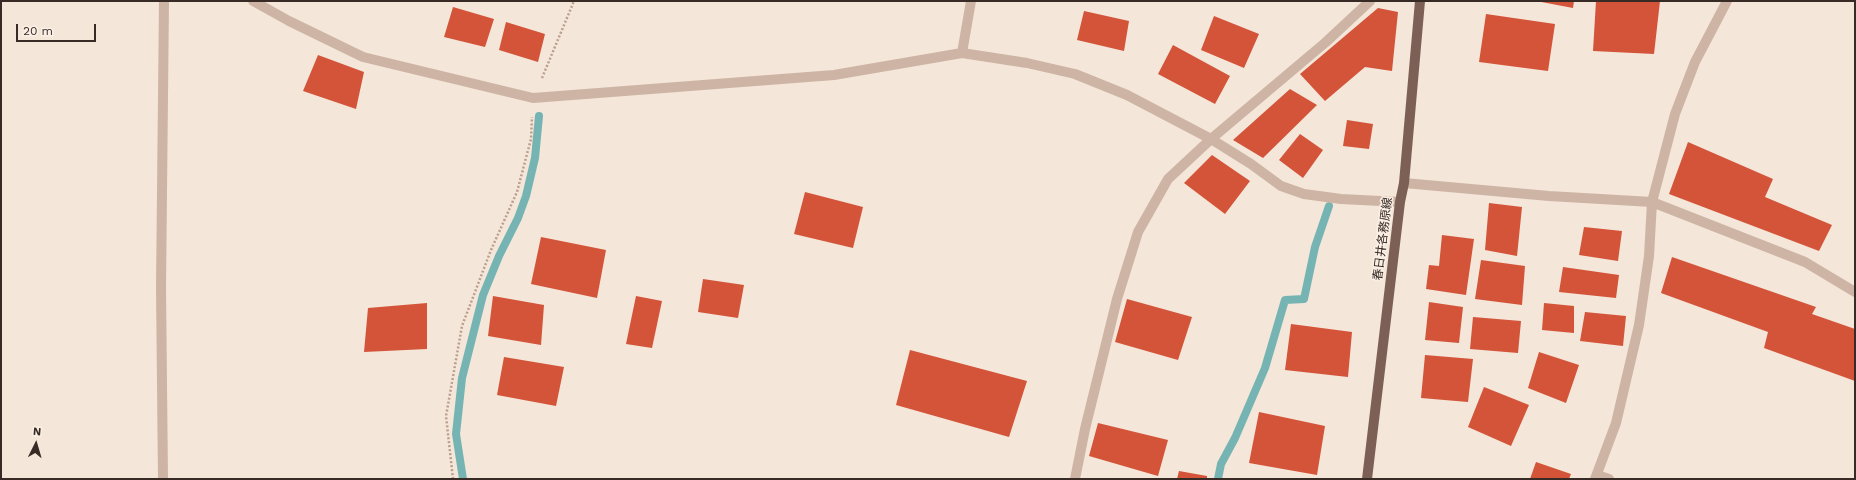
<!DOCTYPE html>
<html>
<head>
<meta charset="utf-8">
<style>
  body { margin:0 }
  #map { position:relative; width:1856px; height:480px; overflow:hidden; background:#f4e6d9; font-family:"Work Sans",sans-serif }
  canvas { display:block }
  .frame { position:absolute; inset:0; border:2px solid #382b26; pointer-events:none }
  .north { position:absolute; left:16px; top:424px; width:40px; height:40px; -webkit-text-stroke:3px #fbf0e6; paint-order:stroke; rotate:5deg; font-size:11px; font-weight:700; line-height:16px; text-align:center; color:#382b26 }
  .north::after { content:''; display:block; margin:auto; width:14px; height:18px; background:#382b26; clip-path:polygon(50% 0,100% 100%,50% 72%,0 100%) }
  .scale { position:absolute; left:16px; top:24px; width:80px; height:18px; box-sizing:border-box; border:2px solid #382b26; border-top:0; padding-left:5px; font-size:12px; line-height:14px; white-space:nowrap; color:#382b26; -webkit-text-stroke:3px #fbf0e6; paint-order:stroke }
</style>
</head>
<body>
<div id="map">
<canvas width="1856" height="480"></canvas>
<div class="frame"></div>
<div class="north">N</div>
<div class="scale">20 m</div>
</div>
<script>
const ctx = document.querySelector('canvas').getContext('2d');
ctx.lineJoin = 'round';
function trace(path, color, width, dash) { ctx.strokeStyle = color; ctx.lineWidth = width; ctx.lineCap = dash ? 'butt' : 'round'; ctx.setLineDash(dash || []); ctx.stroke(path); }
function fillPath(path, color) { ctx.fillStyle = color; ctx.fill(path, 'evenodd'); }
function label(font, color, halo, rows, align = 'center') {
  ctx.font = font + ' "Work Sans","Noto Sans JP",sans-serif'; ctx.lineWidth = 3; ctx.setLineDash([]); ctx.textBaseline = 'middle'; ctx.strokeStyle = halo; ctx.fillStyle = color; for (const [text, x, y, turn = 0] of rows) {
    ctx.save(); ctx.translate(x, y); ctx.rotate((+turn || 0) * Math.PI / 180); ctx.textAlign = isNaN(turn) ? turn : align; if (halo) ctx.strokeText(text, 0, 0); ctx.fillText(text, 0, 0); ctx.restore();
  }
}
const stream = new Path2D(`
  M463,479L456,434L462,378L483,295L499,256L518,218L526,196L535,158L539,116
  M1218,479L1221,464L1235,438L1265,368L1285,300L1304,299L1315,247L1329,206`);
const building = new Path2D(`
  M1536,1H1574L1573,8Z
  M1596,1H1660L1654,54L1593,51Z
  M453,7L494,19L485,47L444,37Z
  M1378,8L1398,12L1392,71L1365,67L1325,101L1300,74Z
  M1084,11L1129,21L1124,51L1077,40Z
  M1486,14L1555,24L1548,71L1479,62Z
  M1214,16L1259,34L1244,68L1201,50Z
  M506,22L545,34L538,62L499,50Z
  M1173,45L1230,76L1215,104L1158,74Z
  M318,55L364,72L356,109L303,91Z
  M1290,89L1317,105L1263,158L1233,140Z
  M1347,120L1373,124L1369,149L1343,146Z
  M1300,134L1323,150L1303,178L1279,160Z
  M1688,142L1773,179L1765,197L1832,225L1819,251L1669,194Z
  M1212,155L1250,181L1225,214L1184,183Z
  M805,192L863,207L853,248L794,234Z
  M1489,203L1522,207L1517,256L1485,250Z
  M1584,227L1622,231L1618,261L1579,255Z
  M1442,235L1474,239L1466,295L1426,289L1429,265L1439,266Z
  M541,237L606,250L597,298L531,284Z
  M1672,257L1816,307L1812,314L1855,329V381L1764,348L1768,332L1661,293Z
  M1481,260L1525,266L1522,305L1475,299Z
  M1563,267L1619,275L1616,298L1559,292Z
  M703,279L744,285L738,318L698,312Z
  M493,296L544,305L541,345L488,336Z
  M636,296L662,301L652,348L626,344Z
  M1127,299L1192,317L1178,360L1115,342Z
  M1429,302L1463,307L1459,343L1425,340Z
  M427,303V349L364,352L368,308Z
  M1544,303L1574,306V333L1542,330Z
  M1585,312L1626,316L1623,346L1580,341Z
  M1473,317L1521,321L1518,353L1470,349Z
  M1291,324L1352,332L1348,377L1285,370Z
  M910,350L1027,381L1009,437L896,405Z
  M1539,352L1579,365L1566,403L1528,388Z
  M1425,355L1473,359L1468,402L1421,398Z
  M504,357L564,367L556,406L497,395Z
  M1484,387L1529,405L1511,446L1468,427Z
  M1259,412L1325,426L1317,475L1249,463Z
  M1098,423L1168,440L1158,476L1089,456Z
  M1536,462L1571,474L1569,479H1530Z
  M1179,471L1207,476V479H1177Z`);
const path = new Path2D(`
  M542,78L574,1
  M453,479L446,416L462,326L491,250L517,192L531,139L532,117`);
const street = new Path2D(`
  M253,1L289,21L363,57L533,98L834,75L962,53L1027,63L1075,74L1127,95L1211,139L1251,164L1281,186L1304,194L1341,199L1400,202
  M962,53L971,1
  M1404,183L1549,196L1652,202L1805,262L1855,292
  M1597,475L1609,479
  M163,479L161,288L164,1
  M1075,479L1085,429L1117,299L1138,232L1168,179L1211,139L1326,42L1370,1
  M1595,479L1616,423L1639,325L1649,256L1652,202L1675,114L1695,62L1727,1`);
const primary = new Path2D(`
  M1367,479L1400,202L1404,183L1420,1`);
const streetNames = [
  ["春日井各務原線",1383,239,-83]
];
trace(stream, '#75b4b3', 8);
fillPath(building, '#d35439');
trace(path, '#ba9e8e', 2.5, [2, 2]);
trace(street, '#ceb4a4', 10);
trace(primary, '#7c6056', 10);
label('12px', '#382b26', '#fbf0e6', streetNames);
</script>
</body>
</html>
